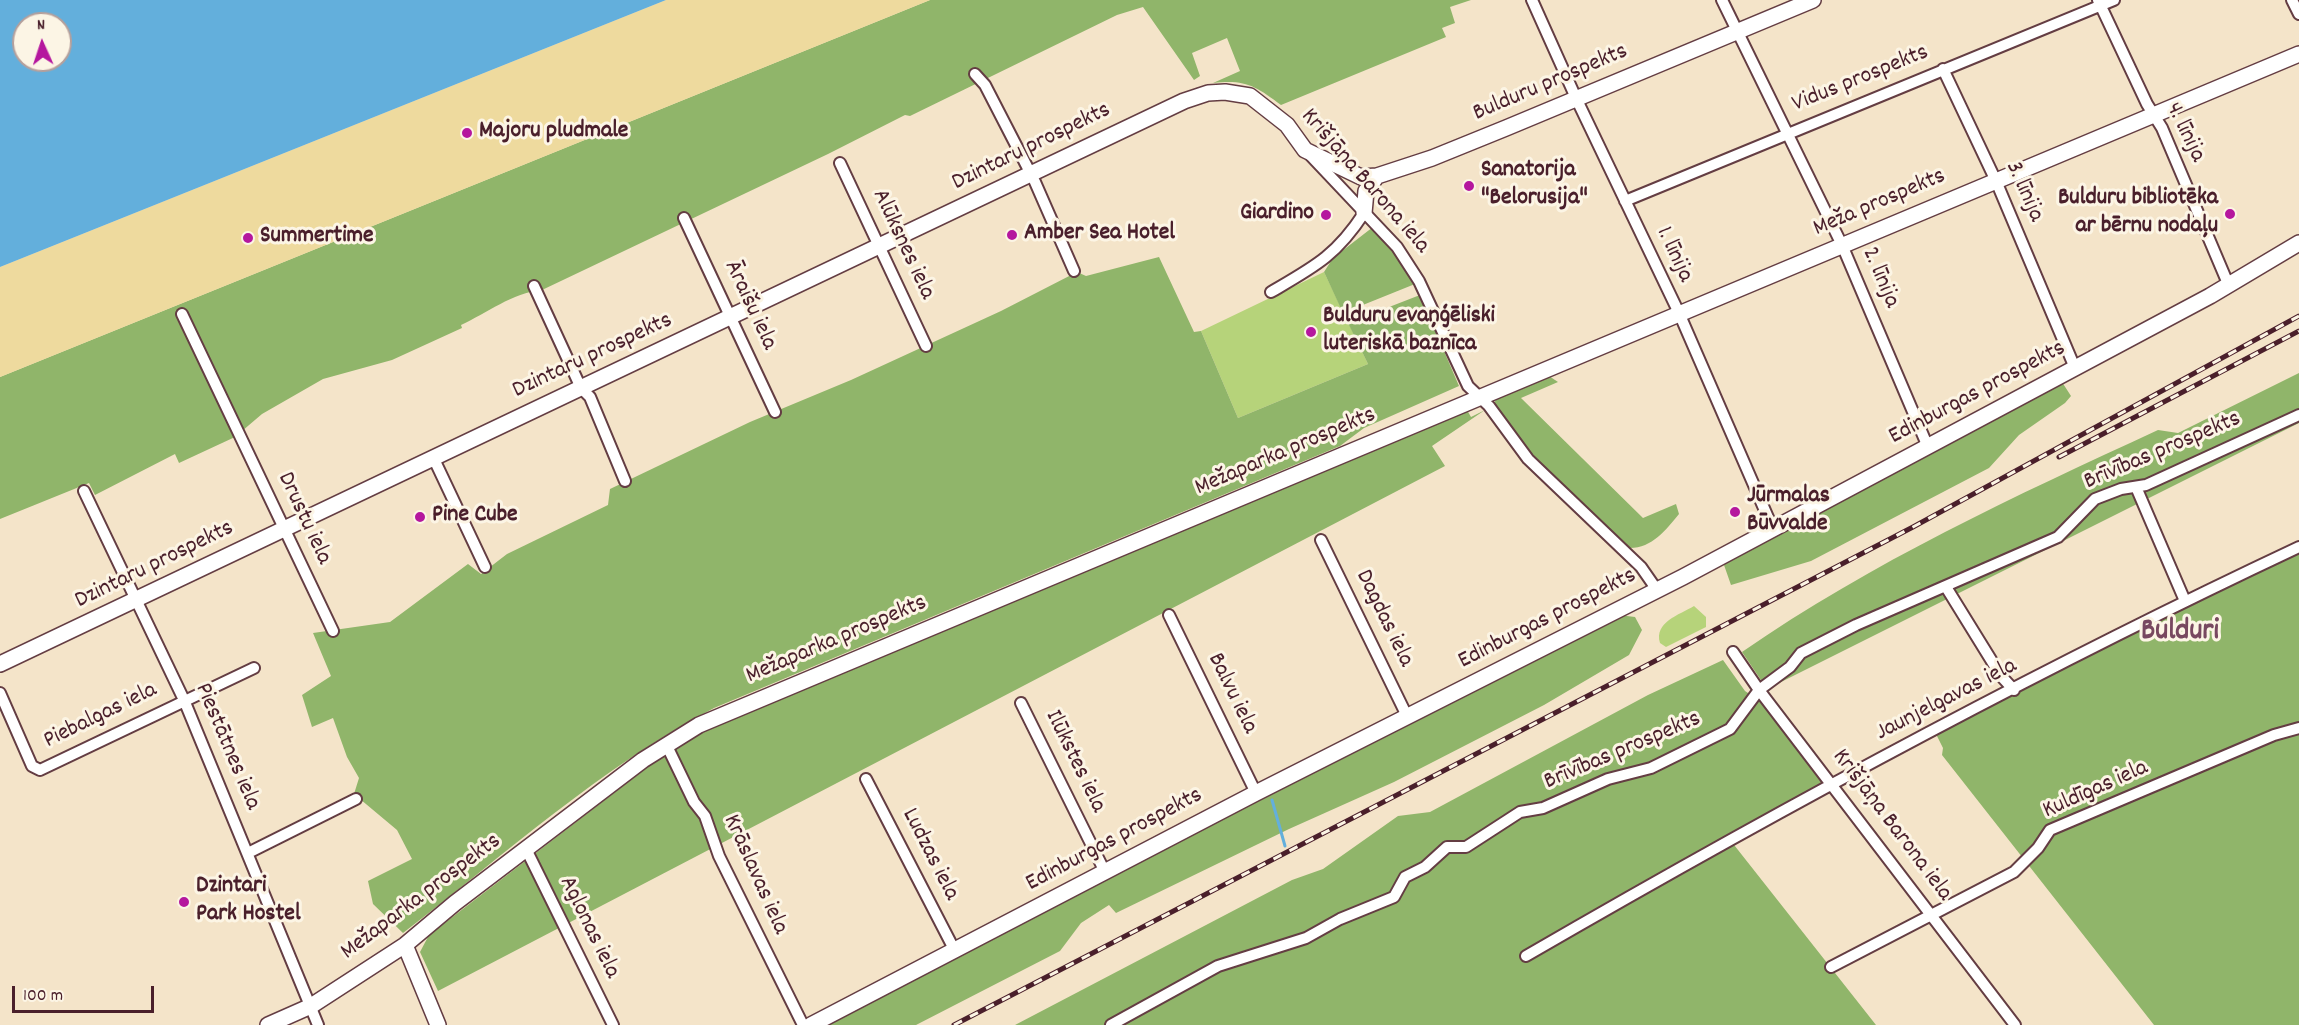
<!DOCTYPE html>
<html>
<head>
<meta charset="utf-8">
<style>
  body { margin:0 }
  #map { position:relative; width:2299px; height:1025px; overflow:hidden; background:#f4e4c9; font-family:Dekko,sans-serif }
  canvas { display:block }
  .north { position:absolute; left:12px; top:12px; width:60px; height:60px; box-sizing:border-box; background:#fcf5e5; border:2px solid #b59f9b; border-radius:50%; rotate:357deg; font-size:16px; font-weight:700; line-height:24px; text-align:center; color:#4a1f2b }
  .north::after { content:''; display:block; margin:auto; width:21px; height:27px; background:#b5179e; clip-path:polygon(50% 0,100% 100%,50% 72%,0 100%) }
  .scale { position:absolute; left:12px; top:986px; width:142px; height:27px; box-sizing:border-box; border:3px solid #4a1f2b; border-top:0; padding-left:8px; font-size:18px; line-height:21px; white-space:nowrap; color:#4a1f2b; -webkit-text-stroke:4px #fcf5e5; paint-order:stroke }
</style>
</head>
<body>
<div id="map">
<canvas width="2299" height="1025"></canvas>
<div class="north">N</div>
<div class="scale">100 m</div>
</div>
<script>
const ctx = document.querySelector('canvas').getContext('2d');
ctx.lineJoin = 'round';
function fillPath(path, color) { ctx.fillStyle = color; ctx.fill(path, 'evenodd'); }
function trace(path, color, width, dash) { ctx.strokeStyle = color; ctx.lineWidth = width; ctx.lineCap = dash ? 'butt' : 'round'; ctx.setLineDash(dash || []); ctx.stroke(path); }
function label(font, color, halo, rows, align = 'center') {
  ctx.font = font + ' Dekko,sans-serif'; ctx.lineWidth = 6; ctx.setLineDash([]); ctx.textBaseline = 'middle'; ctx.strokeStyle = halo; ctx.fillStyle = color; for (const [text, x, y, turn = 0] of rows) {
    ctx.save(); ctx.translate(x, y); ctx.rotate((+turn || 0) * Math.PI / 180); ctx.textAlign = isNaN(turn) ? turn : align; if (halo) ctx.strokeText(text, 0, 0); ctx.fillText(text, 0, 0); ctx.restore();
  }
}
const green = new Path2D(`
  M1324,272L1368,364L1238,418L1201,331Z
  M1694,606L1706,617V627L1666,647L1660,643C1654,622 1679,615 1694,606Z`);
const forest = new Path2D(`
  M930,0H1471L1450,7L1455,23L1442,28L1446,37L1281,105C1256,86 1245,79 1213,83L1240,71L1227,38L1192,53L1200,76L1194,80L1143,7L1117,15L910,116L905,115L828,154L542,290C512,293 487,313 461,325L462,328L392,360L323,379L262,414L235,437L179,463L175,454L95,495L89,483L0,519V377Z
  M1373,227L1403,264L1415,284L1343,313L1324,272L1333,258Z
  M1159,257L1194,332L1201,331L1238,418L1368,364L1348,323L1420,295L1459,386L1364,428L1340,446L714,708C601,767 503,856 403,933L373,904L368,881L412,859L397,830L354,794L359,778L347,757L333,718L312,727L302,695L331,676L313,633L390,622L468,564L481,574L507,554L608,505L610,489L750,422L851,380L1001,311L1077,272L1086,276Z
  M2299,373V423L1767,689L1742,652C1872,562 2015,496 2158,430L2178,433Z
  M1549,376L1558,382L1521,398L1643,518L1676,504L1679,514C1666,530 1652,548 1630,548L1533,459L1494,404L1496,399Z
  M2060,379L2071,396L2065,403L2019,435L1989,468L1811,561L1731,585L1724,565L1727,560Z
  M1467,410L1471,417L1485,410L1432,446L1445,466L438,991L420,952L429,935L666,753L733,716Z
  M2299,547V1025H2154L1942,755L1943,748L1936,734L2014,690Z
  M1619,615L1635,617L1642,630L1629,655L1544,705L1394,782L1289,829L1116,913L1109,905L1081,923L1060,951L916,1025H826L1089,886Z
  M1723,660L1745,691L1754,697L1759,690L1823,782L1727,836L1876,1025H1015L1292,880L1323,869L1398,816L1430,812L1648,695Z`);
const sand = new Path2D(`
  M666,0H930L0,377V267Z`);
const water = new Path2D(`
  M0,0H666L0,267ZM24,24H60V60H24Z`);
const stream = new Path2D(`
  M1272,800L1285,846`);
const street = new Path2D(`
  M1532,0L1576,98L1679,313L1773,529
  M1722,0L1842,245L1928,447
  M2098,0L2147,104L2162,128L2229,286
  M2292,0L2299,14
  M1943,69L1996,181L2075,368
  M975,74L985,85L1035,182L1074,271
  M1311,156L1397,247L1419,281L1468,386L1489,406L1528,459L1641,567L1657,590
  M840,163L926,346
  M1625,201L2114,0
  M684,218L775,412
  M534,286L581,388L590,397L625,481
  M1271,292C1314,267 1336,256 1364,213
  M182,314L333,631
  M433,457L485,567
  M2136,487L2185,601
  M84,491L184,700L318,1025
  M1321,540L1407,716
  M1946,587L2001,676L2014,690
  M1169,615L1256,793
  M1733,652L1759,690L2015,1025
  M0,693L32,766L40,770L254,668
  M1021,703L1105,872
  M666,744L694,802L705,816L719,856L803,1025
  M866,779L955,951
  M526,849L613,1025
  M248,853L356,799
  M1526,956C1778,810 2035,671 2299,547
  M1831,967L2014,872L2038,848L2050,830L2274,735L2299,728
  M1111,1025L1218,966L1306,938L1340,919L1394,897L1405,877L1425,867L1447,847H1466L1520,812L1543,808L1608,779L1651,768L1730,729L1759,690L1790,667L1801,653L1856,625L2058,537L2095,499L2121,489L2146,485L2299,415`);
const secondary = new Path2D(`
  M1364,213L1366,191L1377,176
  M0,664L1184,101L1208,93L1225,92L1250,96L1287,125L1305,150L1361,177L1377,176L1432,158L1506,128L1813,0
  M405,945L438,1025
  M268,1025L311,1006L405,945L455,903L643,760L699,725L2299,54
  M811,1025L1256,793L1683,577L2210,296L2299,243`);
const rail = new Path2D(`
  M2059,457L2299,331
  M954,1025L1913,527L2299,316`);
const markers = [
  [467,133,6,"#b5179e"],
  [1469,186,6,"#b5179e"],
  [2230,214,6,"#b5179e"],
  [1326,215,6,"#b5179e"],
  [1012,235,6,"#b5179e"],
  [248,238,6,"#b5179e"],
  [1311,332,6,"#b5179e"],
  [1735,512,6,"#b5179e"],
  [420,517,6,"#b5179e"],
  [184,902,6,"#b5179e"]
];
const streetNames = [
  ["Vidus prospekts",1861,80,-22],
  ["Bulduru prospekts",1551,84,-23],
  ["4. līnija",2184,133,64],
  ["Dzintaru prospekts",1032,148,-26],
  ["Krišjāņa Barona iela",1364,182,49],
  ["3. līnija",2023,192,66],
  ["Meža prospekts",1880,204,-23],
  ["Alūksnes iela",902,245,65],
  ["1. līnija",1673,255,65],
  ["2. līnija",1879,278,67],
  ["Āraišu iela",749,306,65],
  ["Dzintaru prospekts",593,357,-25],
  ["Edinburgas prospekts",1978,394,-28],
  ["Brīvības prospekts",2163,452,-23],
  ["Mežaparka prospekts",1286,453,-23],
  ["Drustu iela",303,519,65],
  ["Dzintaru prospekts",155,566,-26],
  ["Dagdas iela",1383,619,64],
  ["Edinburgas prospekts",1548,620,-27],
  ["Mežaparka prospekts",837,641,-23],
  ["Balvu iela",1231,694,64],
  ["Jaunjelgavas iela",1947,701,-27],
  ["Piebalgas iela",101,717,-26],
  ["Piestātnes iela",226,747,67],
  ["Brīvības prospekts",1623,752,-23],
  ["Ilūkstes iela",1074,762,64],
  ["Kuldīgas iela",2096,791,-24],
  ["Krišjāņa Barona iela",1891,826,53],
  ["Edinburgas prospekts",1115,841,-28],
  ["Ludzas iela",929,855,63],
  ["Krāslavas iela",754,875,66],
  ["Mežaparka prospekts",422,898,-37],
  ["Aglonas iela",588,928,64]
];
const poiNames = [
  ["Majoru pludmale",479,133],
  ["Sanatorija",1481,172],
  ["\"Belorusija\"",1481,200],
  ["Bulduru bibliotēka",2218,200,"right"],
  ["ar bērnu nodaļu",2218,228,"right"],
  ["Giardino",1314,215,"right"],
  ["Amber Sea Hotel",1024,235],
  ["Summertime",260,238],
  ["Bulduru evaņģēliski",1323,318],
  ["luteriskā baznīca",1323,346],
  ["Jūrmalas",1747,498],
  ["Būvvalde",1747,526],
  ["Pine Cube",432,517],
  ["Dzintari",196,888],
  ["Park Hostel",196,916]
];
const districtNames = [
  ["Bulduri",2180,634]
];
fillPath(green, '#b6d37a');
fillPath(forest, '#90b56a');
fillPath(sand, '#eeda9e');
fillPath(water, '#63afdc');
trace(stream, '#63afdc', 3);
trace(street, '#643d43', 14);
trace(secondary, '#643d43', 18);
trace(street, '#fff', 10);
trace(secondary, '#fff', 15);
trace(rail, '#4a1f2b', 5);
trace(rail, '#fcf5e5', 3, [9]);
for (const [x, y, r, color] of markers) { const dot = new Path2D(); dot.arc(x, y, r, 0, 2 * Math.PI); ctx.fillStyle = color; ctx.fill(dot); trace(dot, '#fcf5e5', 2); }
label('24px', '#4a1f2b', '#fcf5e5', streetNames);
label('bold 24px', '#4a1f2b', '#fcf5e5', poiNames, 'left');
label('bold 30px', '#784860', '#fcf5e5', districtNames);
</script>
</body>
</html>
